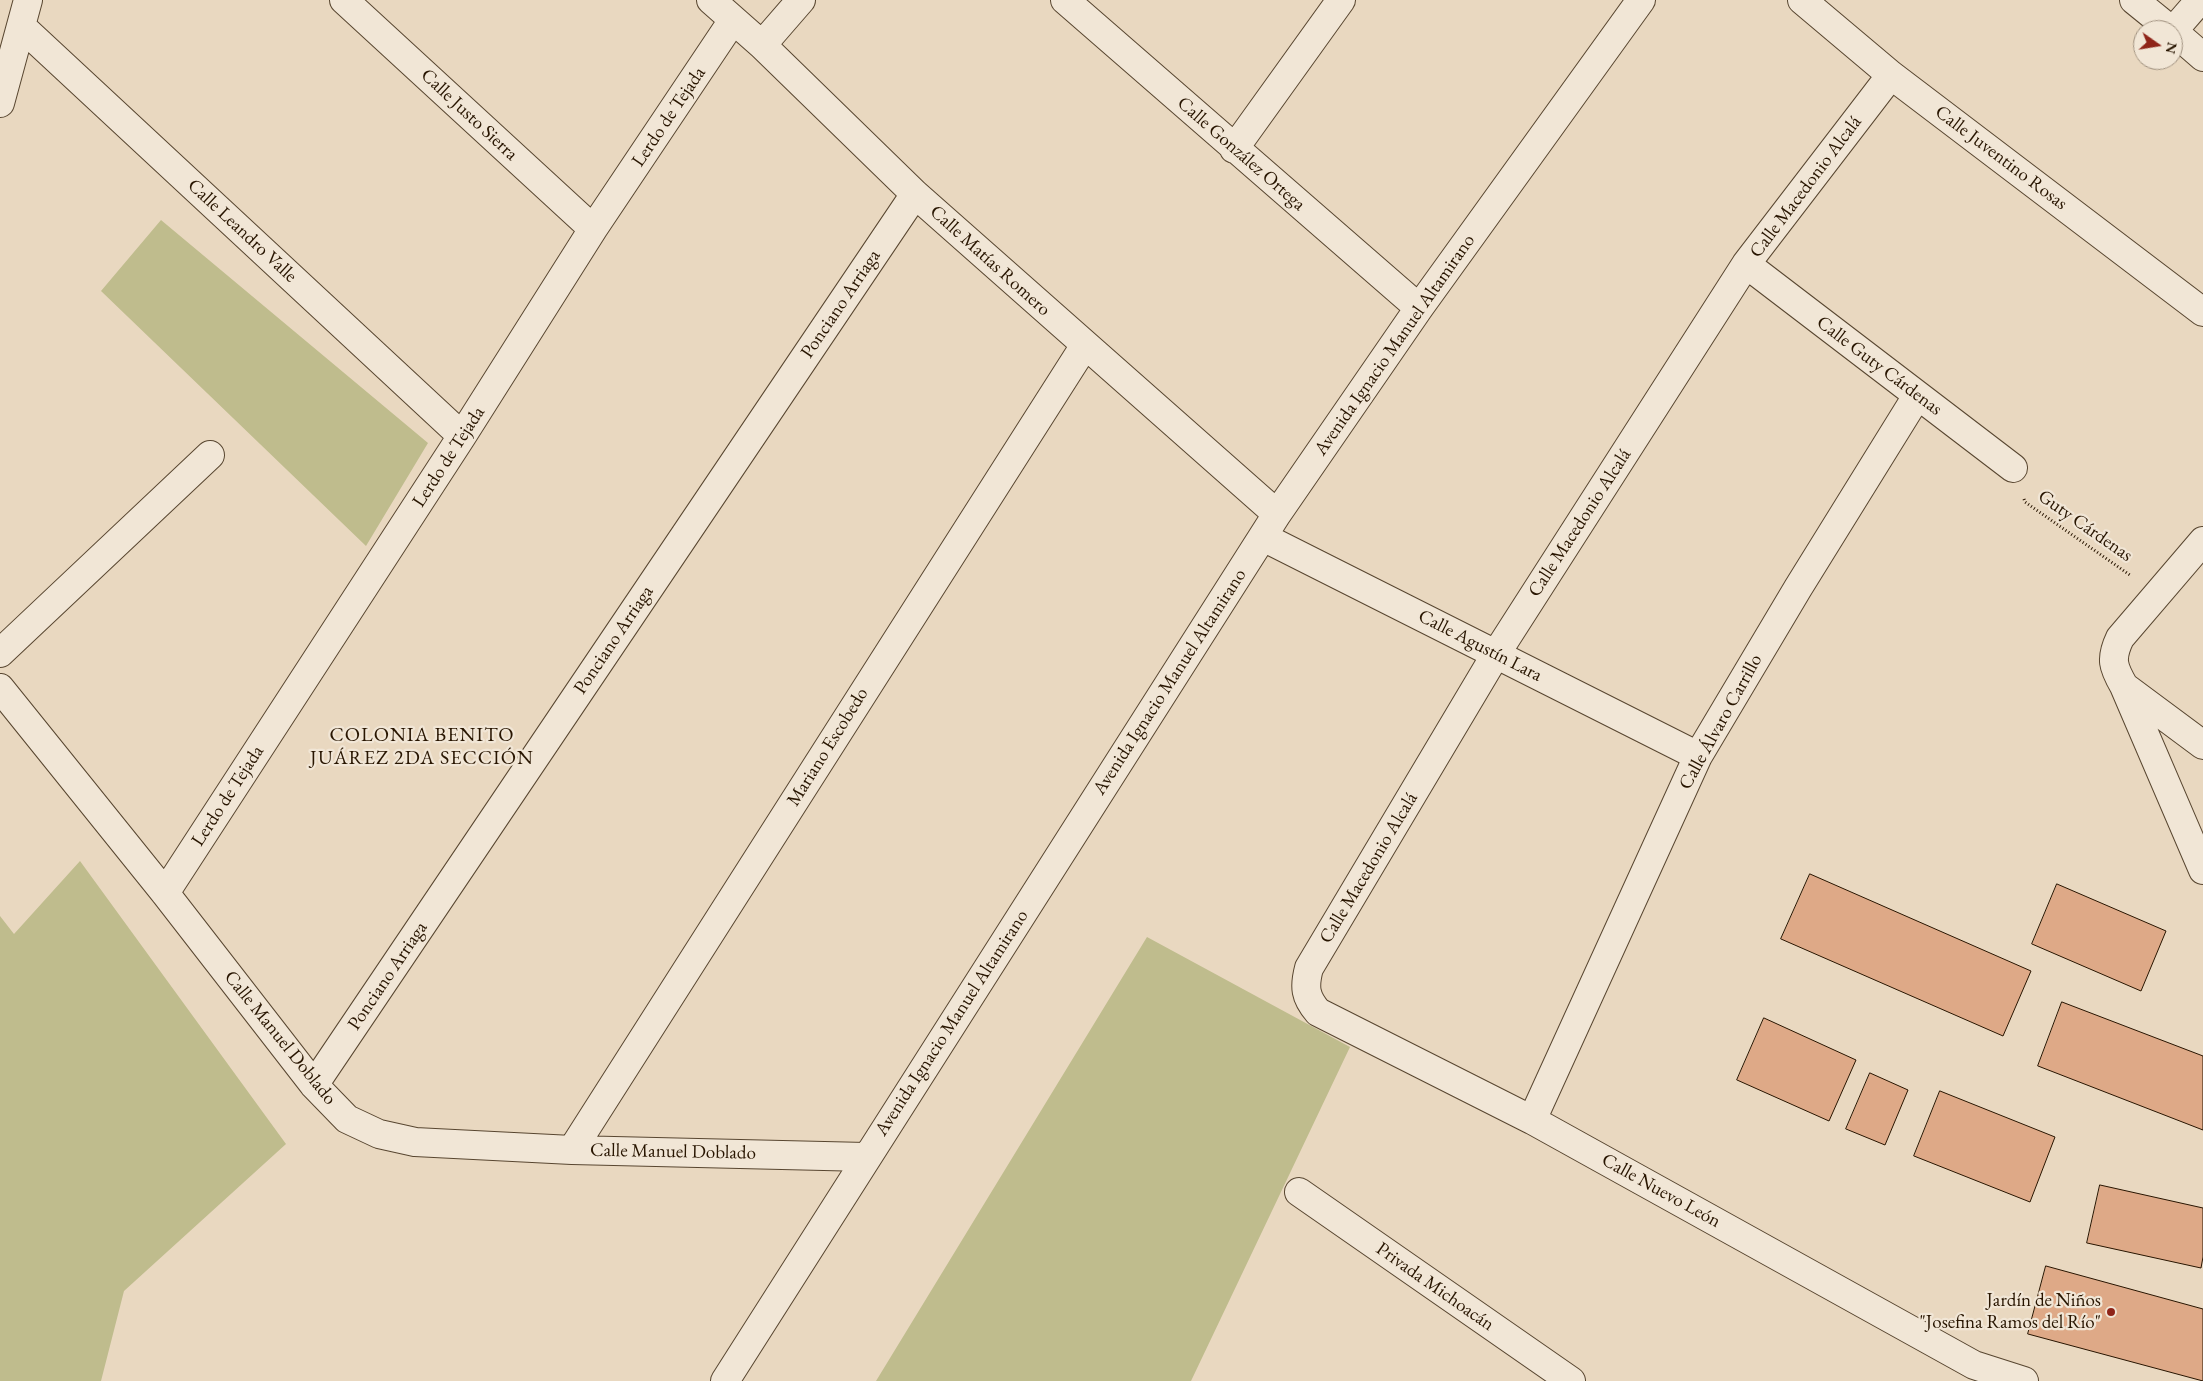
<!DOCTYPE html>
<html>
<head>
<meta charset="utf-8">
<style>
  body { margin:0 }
  #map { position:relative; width:2203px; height:1381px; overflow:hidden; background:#e9d8c0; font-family:"EB Garamond",serif }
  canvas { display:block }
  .north { position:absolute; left:2133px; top:20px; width:50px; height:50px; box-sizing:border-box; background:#f1e6d6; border:1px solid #a19280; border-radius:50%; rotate:103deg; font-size:14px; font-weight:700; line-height:20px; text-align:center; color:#281500 }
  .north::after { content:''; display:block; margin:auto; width:18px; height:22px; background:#8f2418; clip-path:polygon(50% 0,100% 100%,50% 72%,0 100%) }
</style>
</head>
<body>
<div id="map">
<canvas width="2203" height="1381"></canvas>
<div class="north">N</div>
</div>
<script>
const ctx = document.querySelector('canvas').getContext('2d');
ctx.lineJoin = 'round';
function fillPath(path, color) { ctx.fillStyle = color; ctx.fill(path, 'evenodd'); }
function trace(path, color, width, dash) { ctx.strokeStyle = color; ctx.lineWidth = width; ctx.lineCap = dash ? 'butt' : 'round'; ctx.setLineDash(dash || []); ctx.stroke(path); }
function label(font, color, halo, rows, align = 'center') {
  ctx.font = font + ' "EB Garamond",serif'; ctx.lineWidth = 4.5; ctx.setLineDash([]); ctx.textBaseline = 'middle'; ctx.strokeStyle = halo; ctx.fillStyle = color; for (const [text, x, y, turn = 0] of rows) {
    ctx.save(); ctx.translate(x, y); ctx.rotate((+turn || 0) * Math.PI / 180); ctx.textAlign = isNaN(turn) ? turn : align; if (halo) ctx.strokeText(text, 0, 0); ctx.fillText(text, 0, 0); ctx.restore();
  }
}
const green = new Path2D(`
  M161,220L428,443L366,546L101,291Z
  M80,861L286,1144L124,1291L101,1381H0V916L14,934Z
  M1147,937L1350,1047L1191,1381H876Z`);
const building = new Path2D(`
  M1810,874L2031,971L2003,1036L1781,939Z
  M2057,884L2166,931L2141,991L2032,944Z
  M2062,1002L2203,1056V1130L2038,1066Z
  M1764,1018L1856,1060L1829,1121L1737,1080Z
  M1870,1073L1908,1090L1885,1145L1846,1129Z
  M1940,1091L2055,1137L2030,1202L1914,1156Z
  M2100,1185L2203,1208V1257L2201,1268L2087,1243Z
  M2046,1266L2203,1309V1381L2028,1334Z`);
const path = new Path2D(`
  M2024,499L2025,502L2130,575`);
const minor = new Path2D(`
  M344,0L593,229
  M711,0L762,45L915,194L1277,514
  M1065,0L1419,308
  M1802,0L1891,75L2203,312
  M2134,0L2171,30
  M22,27L462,436
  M2173,31L2200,0
  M2173,31L2203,57
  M762,45L801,0
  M1891,75L1746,264L1496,654L1309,968C1304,987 1305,997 1318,1012L1532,1120L1974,1365L2024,1381
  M0,103L28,0
  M1234,149L1341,0
  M1746,264L2013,468
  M1263,537L1698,756
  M2203,541L2120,638C2110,659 2113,667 2124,686L2203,870
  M0,653L210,455
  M2125,687L2203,745
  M0,688L165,893L314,1085L347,1119L379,1134L415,1142L572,1150L866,1157
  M165,893L462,436L593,229L733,20
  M314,1085L915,194
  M1532,1120L1698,756L1798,588L1917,396
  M572,1150L1085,345
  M1299,1192L1571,1381
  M725,1381L1277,514L1419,308L1641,0`);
const markers = [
  [2111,1312,5,"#8f2418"]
];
const streetNames = [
  ["Calle Justo Sierra",469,115,43],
  ["Lerdo de Tejada",669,117,-56],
  ["Calle González Ortega",1241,154,41],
  ["Calle Juventino Rosas",2001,158,37],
  ["Calle Macedonio Alcalá",1806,187,-53],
  ["Calle Leandro Valle",242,231,43],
  ["Calle Matías Romero",990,261,42],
  ["Ponciano Arriaga",841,304,-56],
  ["Avenida Ignacio Manuel Altamirano",1395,345,-55],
  ["Calle Guty Cárdenas",1879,366,37],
  ["Lerdo de Tejada",449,457,-57],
  ["Calle Macedonio Alcalá",1580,523,-57],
  ["Guty Cárdenas",2085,526,35],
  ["Ponciano Arriaga",614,640,-56],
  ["Calle Agustín Lara",1480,646,27],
  ["Avenida Ignacio Manuel Altamirano",1170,682,-57],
  ["Calle Álvaro Carrillo",1721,722,-61],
  ["Mariano Escobedo",828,747,-58],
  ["Lerdo de Tejada",228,796,-57],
  ["Calle Macedonio Alcalá",1369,868,-59],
  ["Ponciano Arriaga",388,976,-56],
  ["Avenida Ignacio Manuel Altamirano",952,1023,-57],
  ["Calle Manuel Doblado",280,1038,51],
  ["Calle Manuel Doblado",673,1152,1],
  ["Calle Nuevo León",1661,1191,29],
  ["Privada Michoacán",1435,1287,35]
];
const poiNames = [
  ["Jardín de Niños",2101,1301],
  ["\"Josefina Ramos del Río\"",2101,1323]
];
const neighbourhoodNames = [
  ["COLONIA BENITO",422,736],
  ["JUÁREZ 2DA SECCIÓN",422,759]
];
fillPath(green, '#bfbc8d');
fillPath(building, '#dea987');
trace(building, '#281500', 1);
trace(minor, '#584630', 30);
trace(path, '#281500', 3, [1, 2.5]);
trace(minor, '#f1e6d6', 28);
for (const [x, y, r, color] of markers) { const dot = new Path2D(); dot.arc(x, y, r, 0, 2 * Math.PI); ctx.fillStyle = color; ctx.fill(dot); trace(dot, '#f1e6d6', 2); }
label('19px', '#281500', '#f1e6d6', streetNames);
label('19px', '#281500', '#f1e6d6', poiNames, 'right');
ctx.letterSpacing = '1px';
label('20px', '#281500', '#f1e6d6', neighbourhoodNames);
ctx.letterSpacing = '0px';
</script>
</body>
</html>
